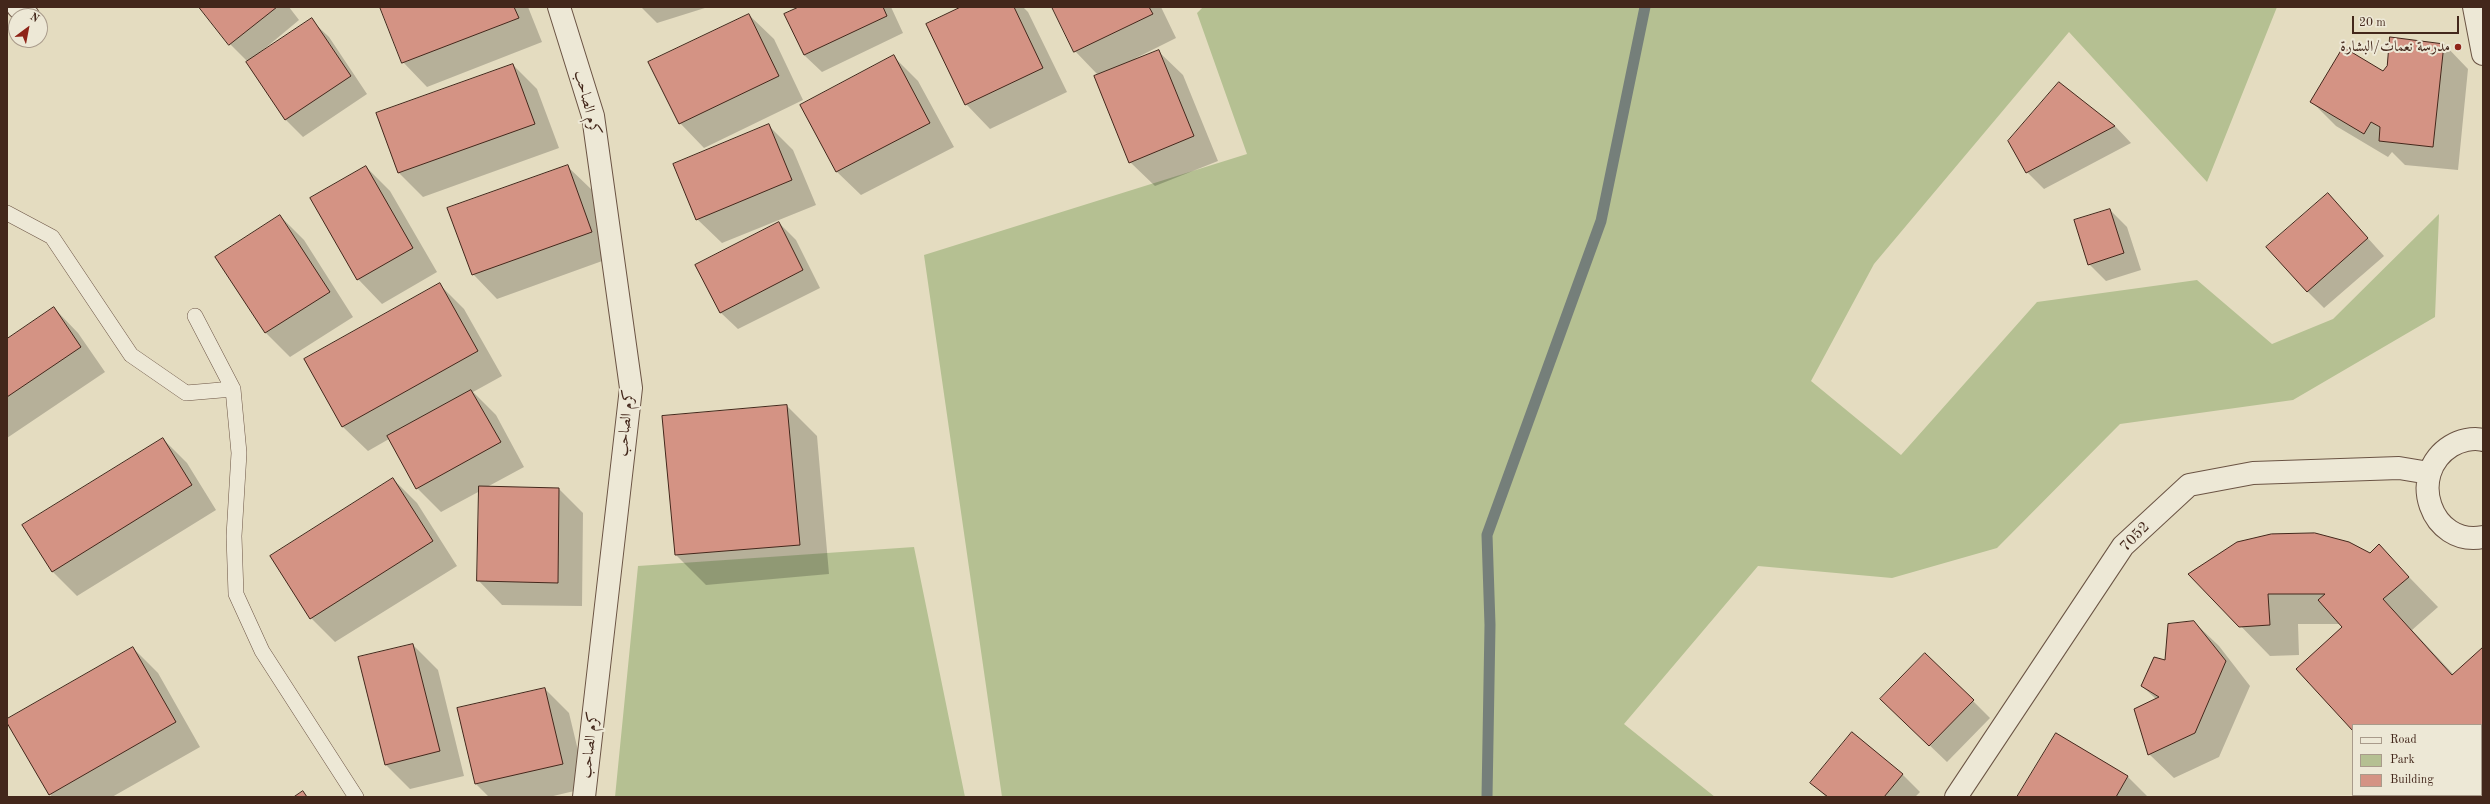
<!DOCTYPE html>
<html>
<head>
<meta charset="utf-8">
<style>
  body { margin:0 }
  #map { position:relative; width:2490px; height:804px; overflow:hidden; background:#e4dcc0; font-family:"Old Standard TT",serif }
  canvas { display:block }
  .frame { position:absolute; inset:0; border:8px solid #43271b; pointer-events:none }
  .legend { position:absolute; left:2352px; top:724px; width:130px; height:72px; box-sizing:border-box; background:#ede8d6; border:1px solid #a99b8b; margin:0; padding:5px 7px; list-style:none; font-size:12px; color:#43271b }
  .legend li { display:flex; align-items:center; gap:8px; height:20px }
  .legend b { width:20px; border:1px solid #a99b8b }
  .north { position:absolute; left:8px; top:8px; width:40px; height:40px; box-sizing:border-box; background:#ede8d6; border:1px solid #a99b8b; border-radius:50%; rotate:32deg; font-size:11px; font-weight:700; line-height:16px; text-align:center; color:#43271b }
  .north::after { content:''; display:block; margin:auto; width:14px; height:18px; background:#8f2418; clip-path:polygon(50% 0,100% 100%,50% 72%,0 100%) }
  .scale { position:absolute; left:2352px; top:16px; width:107px; height:18px; box-sizing:border-box; border:2px solid #43271b; border-top:0; padding-left:5px; font-size:12px; line-height:14px; white-space:nowrap; color:#43271b; -webkit-text-stroke:3px #ede8d6; paint-order:stroke }
</style>
</head>
<body>
<div id="map">
<canvas width="2490" height="804"></canvas>
<div class="frame"></div>
<ul class="legend">
<li><b style="height:5px;background:#ede8d6"></b>Road</li>
<li><b style="height:11px;background:#b5c092"></b>Park</li>
<li><b style="height:11px;background:#d49384"></b>Building</li>
</ul>
<div class="north">N</div>
<div class="scale">20 m</div>
</div>
<script>
const ctx = document.querySelector('canvas').getContext('2d');
ctx.lineJoin = 'round';
function fillPath(path, color) { ctx.fillStyle = color; ctx.fill(path, 'evenodd'); }
function trace(path, color, width, dash) { ctx.strokeStyle = color; ctx.lineWidth = width; ctx.lineCap = dash ? 'butt' : 'round'; ctx.setLineDash(dash || []); ctx.stroke(path); }
function label(font, color, halo, rows, align = 'center') {
  ctx.font = font + ' "Old Standard TT",Amiri,serif'; ctx.lineWidth = 4; ctx.setLineDash([]); ctx.textBaseline = 'middle'; ctx.strokeStyle = halo; ctx.fillStyle = color; for (const [text, x, y, turn = 0] of rows) {
    ctx.save(); ctx.translate(x, y); ctx.rotate((+turn || 0) * Math.PI / 180); ctx.textAlign = isNaN(turn) ? turn : align; if (halo) ctx.strokeText(text, 0, 0); ctx.fillText(text, 0, 0); ctx.restore();
  }
}
const green = new Path2D(`
  M1203,7H2277L2207,182L2069,32L1874,264L1811,381L1901,455L2037,302L2197,280L2272,344L2333,319L2439,214L2435,317L2293,400L2120,424L1997,548L1892,578L1758,566L1624,724L1715,797H1002L924,255L1247,154L1197,13Z
  M914,547L965,797H615L638,566Z`);
const shadow = new Path2D(`
  M200,7H289L299,20L251,60L311,20L329,37L367,94L303,137L286,120L248,62L230,44Z
  M381,7H528L542,42L427,87L403,62Z
  M641,7H708L657,23Z
  M801,7H891L903,33L822,72L804,55L785,14Z
  M963,7H1023L1028,12L1067,92L990,129L966,104Z
  M1053,7H1161L1176,38L1134,59L1158,51L1183,75L1218,161L1155,186L1130,162L1098,75L1075,51Z
  M749,15L774,39L803,100L704,148L680,123Z
  M2444,44L2468,69L2458,170L2405,165L2392,152L2388,157L2336,126L2312,102L2384,72L2388,66Z
  M894,57L918,81L954,147L861,195L836,171Z
  M513,65L537,89L559,148L423,197L399,173Z
  M2059,83L2115,126L2131,143L2044,189L2027,172Z
  M769,126L793,150L816,205L722,243L697,219Z
  M567,166L592,190L616,256L497,299L473,274Z
  M366,167L390,191L437,272L382,304L358,279Z
  M2328,194L2384,256L2324,308L2307,291Z
  M2110,210L2127,227L2141,270L2106,281L2089,264Z
  M280,216L304,240L353,317L290,357L266,333L216,257Z
  M779,223L796,240L820,288L738,329L720,312Z
  M440,285L464,309L502,376L473,392L496,415L524,467L487,487L559,489L583,513L582,606L502,605L478,580L480,491L441,512L417,488L389,439L368,451L343,427L305,360Z
  M54,308L78,333L105,372L7,438V340Z
  M787,406L817,436L829,574L706,585L676,555Z
  M163,439L187,463L216,510L77,596L53,572L24,526Z
  M393,479L417,503L457,566L335,642L311,618Z
  M2379,546L2438,607L2412,630L2454,675L2483,648V797H2415L2413,795H2481V725H2353V730L2344,627L2341,624H2298L2299,655L2270,656L2190,574L2370,554Z
  M2194,622L2219,646L2250,686L2219,757L2174,778L2149,754L2156,699L2142,686L2165,661Z
  M413,645L438,670L464,776L410,789L385,764Z
  M133,648L158,673L200,747L112,797H52L7,720Z
  M545,689L569,713L587,788L549,797H489L476,784L458,709Z
  M1973,701L1990,718L1947,762L1899,716Z
  M1852,733L1903,775L1920,792L1915,797H1826L1812,783Z
  M2056,734L2128,777L2148,797H2018Z`);
const stream = new Path2D(`
  M1487,797L1490,625L1487,535L1601,221L1645,7`);
const building = new Path2D(`
  M199,7H277L229,45Z
  M380,7H514L519,18L402,63Z
  M799,7H883L887,16L804,55L784,14Z
  M961,7H1014L1043,68L965,105L926,24Z
  M1052,7H1149L1153,14L1074,52Z
  M749,14L779,76L679,124L648,62Z
  M312,18L351,76L285,120L246,62Z
  M2390,37L2444,44L2433,147L2379,141L2380,127L2371,122L2364,134L2310,102L2343,47L2383,71L2387,66Z
  M1159,50L1194,136L1129,163L1094,76Z
  M894,55L930,123L836,172L800,105Z
  M513,64L535,124L398,173L376,113Z
  M2059,82L2115,126L2026,173L2008,141Z
  M769,124L792,180L696,220L673,164Z
  M568,165L592,232L472,275L447,208Z
  M366,166L413,248L357,280L310,198Z
  M2328,193L2368,238L2307,292L2266,247Z
  M2110,209L2124,253L2088,265L2074,220Z
  M280,215L330,292L265,333L215,257Z
  M779,222L803,270L720,313L695,265Z
  M440,283L478,351L342,427L304,359Z
  M54,307L81,347L7,397V339Z
  M471,390L501,442L416,489L387,436Z
  M787,405L800,545L675,555L662,416Z
  M163,438L192,485L52,572L22,525Z
  M393,478L433,541L310,619L270,556Z
  M479,486L559,488L558,583L477,581Z
  M2315,533L2349,542L2370,553L2379,544L2409,577L2383,599L2452,675L2483,647V797H2413L2411,795H2481V725H2353V731L2296,669L2342,627L2318,600L2325,594H2268L2270,625L2239,627L2188,574L2237,542L2271,534Z
  M2194,621L2226,661L2195,733L2148,755L2134,709L2159,697L2141,686L2154,657L2165,660L2168,624Z
  M413,644L440,751L385,765L358,657Z
  M133,647L176,722L49,795L7,723V719Z
  M1925,653L1974,700L1929,746L1880,699Z
  M545,688L563,764L475,784L457,708Z
  M1852,732L1903,774L1884,797H1828L1810,783Z
  M2056,733L2128,776L2116,797H2017Z
  M303,791L307,797H294Z`);
const service = new Path2D(`
  M7,213L52,237L131,355L186,393L233,389
  M195,316L233,389L239,453L234,536L236,594L262,651L356,797`);
const minor = new Path2D(`
  M18,7L28,16
  M2474,7L2483,54
  M2483,440C2473,437 2459,441 2451,446C2406,474 2431,547 2483,537
  M1956,797L2123,546L2189,485L2253,473L2399,468L2429,473`);
const tertiary = new Path2D(`
  M559,7L593,116L631,388L584,797`);
const markers = [
  [2458,47,4,"#8f2418"]
];
const poiNames = [
  ["مدرسة نعمات/البشارة",2450,47]
];
const streetNames = [
  ["كرم الصاحب",587,103,76],
  ["كرم الصاحب",626,423,-84],
  ["7052",2135,537,-46],
  ["كرم الصاحب",590,745,-83]
];
fillPath(green, '#b5c092');
fillPath(shadow, '#0003');
trace(stream, '#757f7a', 11);
fillPath(building, '#d49384');
trace(building, '#43271b', 1);
trace(service, '#6b5444', 16);
trace(minor, '#6b5444', 24);
trace(tertiary, '#6b5444', 24);
trace(service, '#ede8d6', 15);
trace(minor, '#ede8d6', 22);
trace(tertiary, '#ede8d6', 22);
for (const [x, y, r, color] of markers) { const dot = new Path2D(); dot.arc(x, y, r, 0, 2 * Math.PI); ctx.fillStyle = color; ctx.fill(dot); trace(dot, '#ede8d6', 1.5); }
label('15px', '#43271b', '#ede8d6', poiNames, 'right');
label('15px', '#43271b', '#ede8d6', streetNames);
</script>
</body>
</html>
